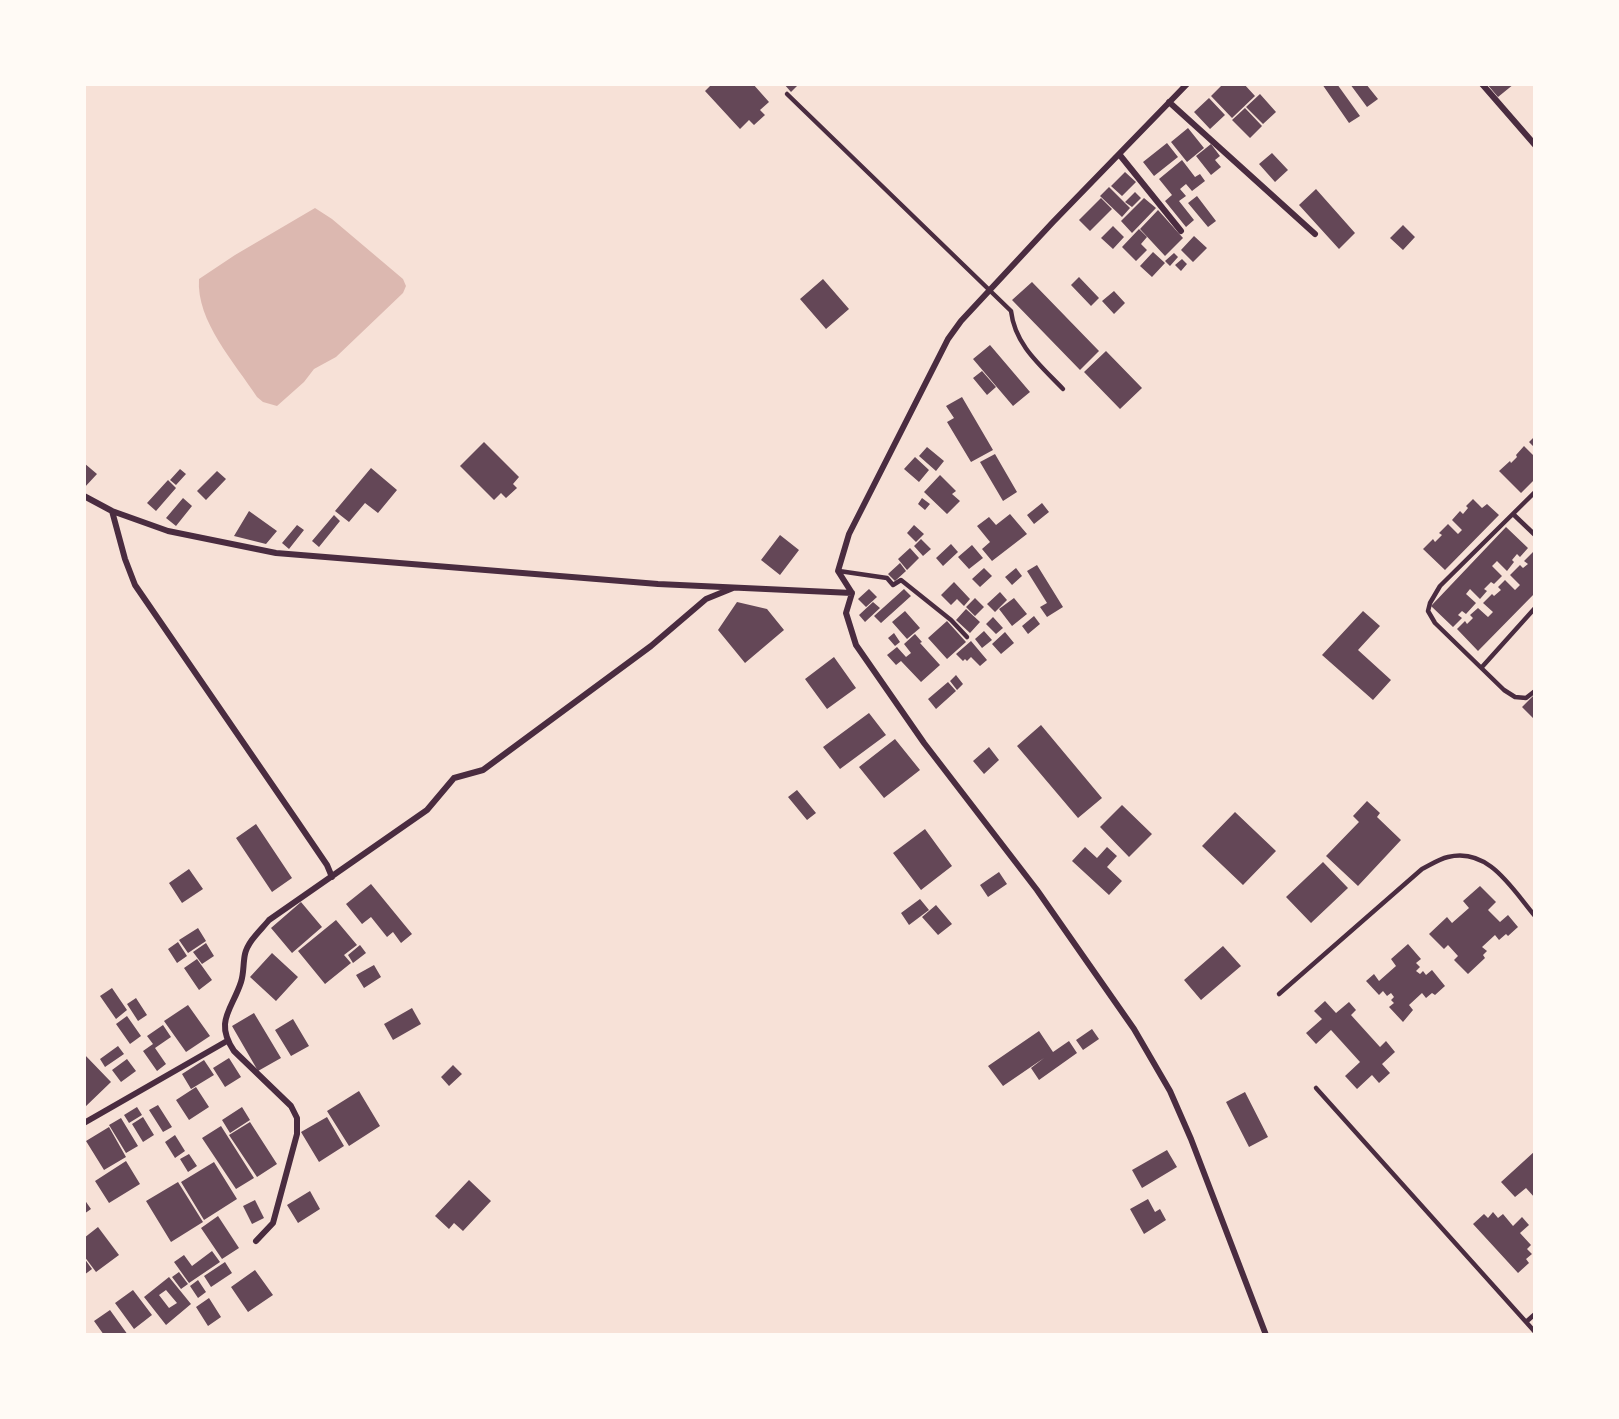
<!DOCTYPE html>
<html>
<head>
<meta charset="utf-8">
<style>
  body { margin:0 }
  #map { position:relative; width:1619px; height:1419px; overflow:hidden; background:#f7e1d7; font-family:Poppins,sans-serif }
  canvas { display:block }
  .frame { position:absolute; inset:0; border:86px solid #fffaf5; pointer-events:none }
</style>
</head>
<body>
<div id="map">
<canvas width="1619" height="1419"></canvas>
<div class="frame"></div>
</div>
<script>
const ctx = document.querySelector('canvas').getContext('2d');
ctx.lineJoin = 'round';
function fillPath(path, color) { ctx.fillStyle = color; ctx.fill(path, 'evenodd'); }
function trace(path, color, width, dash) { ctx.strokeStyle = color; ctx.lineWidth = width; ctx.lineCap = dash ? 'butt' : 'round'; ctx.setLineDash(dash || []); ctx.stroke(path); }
const water = new Path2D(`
  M315,208L332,219L403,279L406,286L403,293L336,357L314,369L304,382L277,406L263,402L257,397C235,363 196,321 199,279L235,255Z`);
const building = new Path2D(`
  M712,84H753L769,102L760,110L765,115L754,125L749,120L740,129L705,91Z
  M784,84H799L791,92Z
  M1223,84H1244L1255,96L1232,118L1211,96Z
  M1322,84H1337L1360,116L1349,123Z
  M1350,84H1366L1378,99L1367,107Z
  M1487,84H1514L1498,97Z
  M1260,94L1276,112L1263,124L1246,107Z
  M1209,98L1225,115L1210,129L1194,112Z
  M1245,108L1262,126L1250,138L1232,120Z
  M1188,128L1204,148L1187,162L1171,142Z
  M1167,143L1178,157L1154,176L1143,162Z
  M1211,144L1220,156L1215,160L1221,167L1211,175L1196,156Z
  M1272,153L1288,170L1275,182L1259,164Z
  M1182,160L1195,177L1200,174L1205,181L1192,191L1186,184L1180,189L1186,196L1179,201L1194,220L1186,227L1165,201L1172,195L1159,179Z
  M1125,172L1136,182L1122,196L1111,186Z
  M1109,187L1130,208L1122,217L1100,196Z
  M1316,189L1355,233L1339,249L1299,205Z
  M1135,192L1141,198L1132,207L1125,202Z
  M1197,196L1216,221L1208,227L1188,203Z
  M1101,198L1112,209L1090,231L1079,220Z
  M1144,198L1156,208L1132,233L1121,221Z
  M1158,210L1183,238L1165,256L1140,229Z
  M1403,225L1415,237L1403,250L1390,238Z
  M1113,226L1124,237L1113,249L1101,238Z
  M1139,229L1147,237L1141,244L1147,250L1136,261L1122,247Z
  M1194,236L1207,248L1193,262L1181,250Z
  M1153,252L1165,263L1152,277L1140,266Z
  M1174,253L1178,257L1170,266L1165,261Z
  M1182,259L1187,264L1181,271L1175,265Z
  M1079,277L1099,298L1091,306L1071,285Z
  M823,279L849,309L826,329L800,299Z
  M1032,282L1099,351L1080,370L1012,300Z
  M1114,291L1125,303L1114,314L1102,301Z
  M990,345L1030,392L1013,406L973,359Z
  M1106,351L1142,388L1120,409L1084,372Z
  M982,371L996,387L987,395L973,378Z
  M962,397L993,450L971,462L947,422L954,418L946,406Z
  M1535,436V448L1529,442Z
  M484,442L519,477L513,484L517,488L506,498L501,493L494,500L460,466Z
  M1524,446L1534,456L1535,454V479L1521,493L1499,471L1510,461L1511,463L1517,457L1516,455Z
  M927,447L944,461L936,471L919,456Z
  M995,454L1017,492L1003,501L980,462Z
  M915,457L929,470L919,482L904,469Z
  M84,463L97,474L84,488Z
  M371,468L397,490L378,513L365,503L349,522L335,511Z
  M180,469L186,474L176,485L170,480Z
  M217,471L226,479L206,500L197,491Z
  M940,475L956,491L952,494L960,501L947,514L924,492Z
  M168,480L176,488L156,511L147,503Z
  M183,498L192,506L176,526L166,518Z
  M922,498L930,504L925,510L918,504Z
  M1473,499L1482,508L1487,504L1499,515L1445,570L1423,549L1433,539L1435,542L1442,535L1439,533L1448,524L1458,534L1462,530L1452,520L1460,511L1463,514L1468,508L1466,506Z
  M1042,503L1049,512L1034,524L1027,515Z
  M249,511L277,531L266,544L234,536Z
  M1010,514L1027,534L992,561L982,549L990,542L977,526L989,517L996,525Z
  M334,515L340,521L319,547L312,541Z
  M297,525L304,530L289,549L282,543Z
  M914,525L924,534L916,542L907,533Z
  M1506,527L1528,548L1520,557L1517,554L1512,560L1514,562L1507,571L1497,561L1492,566L1502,576L1494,584L1491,582L1484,589L1487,591L1480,599L1470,589L1466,594L1476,603L1466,614L1462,611L1458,615L1462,618L1453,627L1431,606Z
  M780,535L799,550L780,575L761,560Z
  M921,539L931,549L923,556L914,546Z
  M951,544L958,552L943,566L936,558Z
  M972,545L983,558L969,569L958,557Z
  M910,548L919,558L907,570L898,559Z
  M1533,552L1535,554V593L1478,651L1457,629L1465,621L1467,624L1473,618L1470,615L1478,608L1488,617L1493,612L1483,603L1492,594L1494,596L1501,590L1498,587L1505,580L1515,590L1520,585L1510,575L1520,565L1523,568L1528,564L1524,561Z
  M900,563L906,571L895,581L888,574Z
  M1037,565L1063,607L1047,617L1040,607L1047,603L1027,571Z
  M984,568L992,576L980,587L972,579Z
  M1016,568L1022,576L1012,585L1005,577Z
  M954,582L970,599L964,606L957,599L951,605L941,595Z
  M869,589L877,597L866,607L858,599Z
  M904,589L911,596L881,623L874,616Z
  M1000,592L1007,600L995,612L987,604Z
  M975,598L984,607L975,616L966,607Z
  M1014,598L1027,614L1012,626L999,609Z
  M737,602L767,609L784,630L745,663L718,630Z
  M873,602L880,608L865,622L859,615Z
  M966,609L980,622L970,633L956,620Z
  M905,611L920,628L907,639L892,622Z
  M1363,611L1380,626L1358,650L1391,680L1373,700L1322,655Z
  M1034,616L1040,624L1028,634L1022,626Z
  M993,617L1003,628L996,634L986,624Z
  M947,621L966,642L947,659L928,638Z
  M984,631L992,640L982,648L975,639Z
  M1005,632L1014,643L1001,654L992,644Z
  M894,633L900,642L895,646L888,638Z
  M915,634L922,642L920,643L940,665L921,682L901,661L896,665L887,655L897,647L906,657L911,653L904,644Z
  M971,641L987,660L980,666L971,657L967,661L965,659L963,661L956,654Z
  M834,657L856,688L827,709L805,679Z
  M956,675L963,684L957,690L950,681Z
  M948,682L956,691L936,709L928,699Z
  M1535,694V720L1522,707Z
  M869,713L886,735L840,769L823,747Z
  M1041,725L1102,798L1078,818L1017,746Z
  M895,739L920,770L884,798L859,767Z
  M989,747L999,760L984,774L973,761Z
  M797,790L816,813L807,820L788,797Z
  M1367,801L1380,813L1377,817L1401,840L1358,886L1326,856L1359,822L1353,816Z
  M1122,805L1152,834L1129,857L1100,827Z
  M1235,812L1276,851L1243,885L1202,846Z
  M256,824L292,878L272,892L236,838Z
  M925,829L952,866L921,890L893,853Z
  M1085,847L1097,858L1107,847L1117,856L1107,867L1122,881L1109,895L1072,861Z
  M1323,862L1348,888L1311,923L1286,897Z
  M189,869L203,889L182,903L169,883Z
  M999,872L1007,884L988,897L980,885Z
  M371,884L412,934L401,943L393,932L387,937L371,917L362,924L346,904Z
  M1480,886L1496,902L1488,910L1500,922L1508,915L1518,927L1508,936L1506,934L1499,940L1495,935L1482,947L1487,951L1483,955L1485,958L1468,974L1454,960L1458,956L1448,945L1444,949L1429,934L1447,917L1452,923L1469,908L1463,901Z
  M920,899L929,910L909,925L901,913Z
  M301,902L322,927L292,953L271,928Z
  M936,905L952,924L938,935L922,917Z
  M336,920L357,945L344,955L351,963L325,984L298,951Z
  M198,928L206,941L188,953L179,940Z
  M178,942L187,956L177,963L168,949Z
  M206,943L214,956L202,964L193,952Z
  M1408,944L1421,959L1416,963L1420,967L1416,971L1420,974L1423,971L1426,975L1432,970L1445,986L1435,995L1432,993L1426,998L1422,993L1409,1005L1413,1010L1403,1022L1389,1007L1394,1003L1391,1000L1394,997L1391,993L1387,996L1383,991L1379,995L1366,981L1374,974L1379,981L1396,966L1391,959Z
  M360,945L366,953L353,963L348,955Z
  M1223,946L1241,966L1201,1000L1184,980Z
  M272,953L298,977L276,1001L250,977Z
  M197,959L212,980L199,990L184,968Z
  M374,965L381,977L364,988L356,975Z
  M112,988L127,1010L116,1019L100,996Z
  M136,998L147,1015L138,1021L127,1004Z
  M1325,1001L1336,1013L1349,1002L1356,1010L1351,1015L1380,1047L1386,1041L1395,1052L1382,1064L1390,1073L1379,1083L1372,1075L1357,1089L1345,1076L1360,1062L1331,1030L1316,1044L1306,1033L1322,1019L1314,1011Z
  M188,1005L210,1036L186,1052L164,1021Z
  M412,1008L421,1024L393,1040L384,1024Z
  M254,1013L281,1058L258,1071L232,1026Z
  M127,1016L141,1036L130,1044L116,1024Z
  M293,1019L309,1046L291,1056L275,1030Z
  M163,1025L171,1037L155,1048L166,1064L157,1071L143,1051L153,1044L147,1036Z
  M1092,1029L1099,1039L1083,1050L1076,1040Z
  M1039,1031L1053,1052L1069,1041L1077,1053L1039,1080L1031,1068L1044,1058L1003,1086L988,1066Z
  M118,1046L124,1054L105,1067L100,1059Z
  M84,1054L111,1082L84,1108Z
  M229,1058L241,1077L225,1087L213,1068Z
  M127,1059L136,1071L121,1082L112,1070Z
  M204,1060L214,1075L191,1089L182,1074Z
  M453,1065L462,1074L449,1086L441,1077Z
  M196,1087L209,1107L189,1120L176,1100Z
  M359,1091L380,1126L349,1146L327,1111Z
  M1245,1092L1268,1137L1249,1147L1226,1102Z
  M158,1105L172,1127L163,1132L149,1110Z
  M137,1107L142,1115L129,1123L124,1115Z
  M242,1107L250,1120L230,1133L222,1120Z
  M143,1117L154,1135L143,1142L132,1124Z
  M327,1117L344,1146L319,1162L301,1132Z
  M121,1118L138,1146L126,1153L109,1125Z
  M250,1122L277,1164L257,1177L229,1135Z
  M221,1126L254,1178L236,1189L202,1138Z
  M109,1127L126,1157L104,1170L86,1141Z
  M175,1135L185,1151L175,1158L165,1142Z
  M1167,1150L1177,1167L1142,1188L1132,1170Z
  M1535,1151V1198L1526,1188L1515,1197L1501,1182Z
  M189,1154L197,1166L188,1172L180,1159Z
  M126,1161L140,1184L109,1203L95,1181Z
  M214,1162L237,1199L204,1220L181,1182Z
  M469,1180L491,1201L463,1231L454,1223L449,1229L435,1216Z
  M178,1182L203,1222L171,1242L146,1201Z
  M310,1191L320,1209L298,1223L287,1205Z
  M84,1199L91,1209L84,1214Z
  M1148,1199L1155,1212L1160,1209L1166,1220L1144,1234L1130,1209Z
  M255,1200L264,1218L252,1224L243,1206Z
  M1493,1212L1498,1218L1503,1214L1513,1226L1522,1217L1529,1225L1520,1233L1531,1245L1527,1249L1532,1254L1526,1259L1529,1263L1518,1273L1473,1224L1484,1214L1488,1218Z
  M218,1216L239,1248L222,1259L201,1228Z
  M98,1227L119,1255L96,1272L84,1256V1238Z
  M212,1251L220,1262L189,1283L174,1262L184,1255L192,1266Z
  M84,1258L92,1269L84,1275Z
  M225,1262L232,1273L211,1287L204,1276Z
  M255,1270L273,1295L248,1312L231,1287Z
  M179,1272L188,1284L181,1289L172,1277Z
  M169,1277L191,1304L166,1325L144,1297ZM166,1290L177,1303L169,1308L159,1295Z
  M198,1280L206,1292L198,1298L190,1286Z
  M133,1290L152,1315L134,1329L115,1303Z
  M209,1298L221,1317L208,1326L196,1307Z
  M110,1310L128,1335H104L94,1321Z`);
const service = new Path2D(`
  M787,94L1011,311C1015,345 1040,365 1063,389
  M1535,492L1440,586L1430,603L1428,611L1435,623L1504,690L1515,697L1526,698L1535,691
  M1513,514L1535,535
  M839,571L887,578L893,585L901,580L951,620L967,637
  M1482,667L1535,608
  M1279,994L1422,869C1430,865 1439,859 1448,857C1489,847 1512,889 1535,916
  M1316,1088L1535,1332
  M1526,1322L1535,1314`);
const minor = new Path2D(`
  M1187,84L1053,222L961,321L948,339L849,534L838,571L852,593L846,613L856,645L924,743L1037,890L1134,1029L1170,1091L1191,1139L1266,1335
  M1482,84L1535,145
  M1169,102L1315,234
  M1119,154L1181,231
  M84,496L112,511L168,531L276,553L658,584L852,593
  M112,511L125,559L135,585L295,818L327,865L332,877
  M84,1123L227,1041
  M256,1241L273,1223L297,1134V1118L291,1106L234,1051C214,1021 232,1010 241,982C244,973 243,963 245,954C248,941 261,930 269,920L427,810L454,778L483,770L651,646L706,599L733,588`);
fillPath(water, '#dcb8b0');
fillPath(building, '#644757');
trace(service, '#4a2c40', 4.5);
trace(minor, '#4a2c40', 6);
</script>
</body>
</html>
